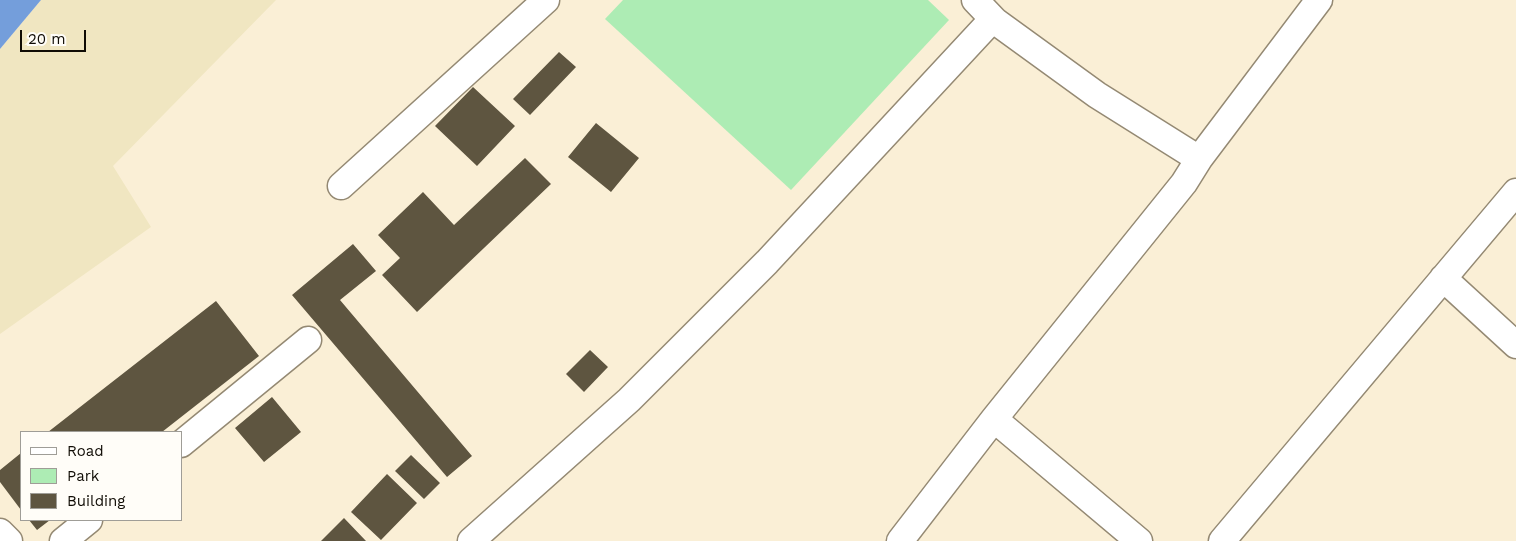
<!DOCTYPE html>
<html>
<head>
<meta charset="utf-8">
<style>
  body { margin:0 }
  #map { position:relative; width:1516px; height:541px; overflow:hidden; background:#faefd6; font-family:"Work Sans",sans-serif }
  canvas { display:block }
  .legend { position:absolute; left:20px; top:431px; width:162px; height:90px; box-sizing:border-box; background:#fffdf8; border:1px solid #9f9d97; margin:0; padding:6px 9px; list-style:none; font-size:15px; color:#100c05 }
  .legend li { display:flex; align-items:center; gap:10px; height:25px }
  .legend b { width:25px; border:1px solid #9f9d97 }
  .scale { position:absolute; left:20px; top:30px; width:66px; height:22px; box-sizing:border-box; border:2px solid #100c05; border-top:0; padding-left:6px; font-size:15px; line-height:18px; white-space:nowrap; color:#100c05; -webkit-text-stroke:4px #fffdf8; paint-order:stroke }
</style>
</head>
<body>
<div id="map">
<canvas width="1516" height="541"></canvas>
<ul class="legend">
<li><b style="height:6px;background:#fff"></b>Road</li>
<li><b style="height:14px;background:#adecb4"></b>Park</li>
<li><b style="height:14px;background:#5e5540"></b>Building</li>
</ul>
<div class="scale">20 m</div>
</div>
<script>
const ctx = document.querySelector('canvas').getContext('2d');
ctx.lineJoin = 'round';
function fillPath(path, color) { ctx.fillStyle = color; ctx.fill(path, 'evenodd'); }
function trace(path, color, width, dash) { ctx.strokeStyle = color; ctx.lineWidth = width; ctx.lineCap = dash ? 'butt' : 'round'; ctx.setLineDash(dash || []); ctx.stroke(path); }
const green = new Path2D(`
  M623,0H928L949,20L791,190L605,19Z`);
const sand = new Path2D(`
  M41,0H276L113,166L151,227L0,334V49Z`);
const water = new Path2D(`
  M0,0H41L0,49Z`);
const building = new Path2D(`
  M559,52L576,67L530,115L513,99Z
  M473,87L515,126L477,166L435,126Z
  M596,123L639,158L611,192L568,157Z
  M525,158L551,184L417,312L382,275L400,258L378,235L423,192L454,225Z
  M353,244L376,271L340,300L472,456L447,477L292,295Z
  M216,301L259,356L162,432H48Z
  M590,350L608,367L584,392L566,374Z
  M272,397L301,432L264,462L235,428Z
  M21,453V510L0,482V470Z
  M411,455L440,483L424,499L395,471Z
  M387,474L417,503L381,540L351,512Z
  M344,518L366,541H321Z
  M29,520H50L37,530Z`);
const minor = new Path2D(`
  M975,0L995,21L1097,95L1199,159
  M341,186L546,0
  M1443,278L1516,345
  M994,419L1139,541
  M181,444L308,340
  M0,532L9,541
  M63,541L89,520
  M471,541L629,400L767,262L989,23L995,21
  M900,541L994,419L1184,183L1199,159L1319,0
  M1222,541L1516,192`);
fillPath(green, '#adecb4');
fillPath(sand, '#f0e6c1');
fillPath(water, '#749edb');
fillPath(building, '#5e5540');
trace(minor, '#948973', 29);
trace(minor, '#fff', 26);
</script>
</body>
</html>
